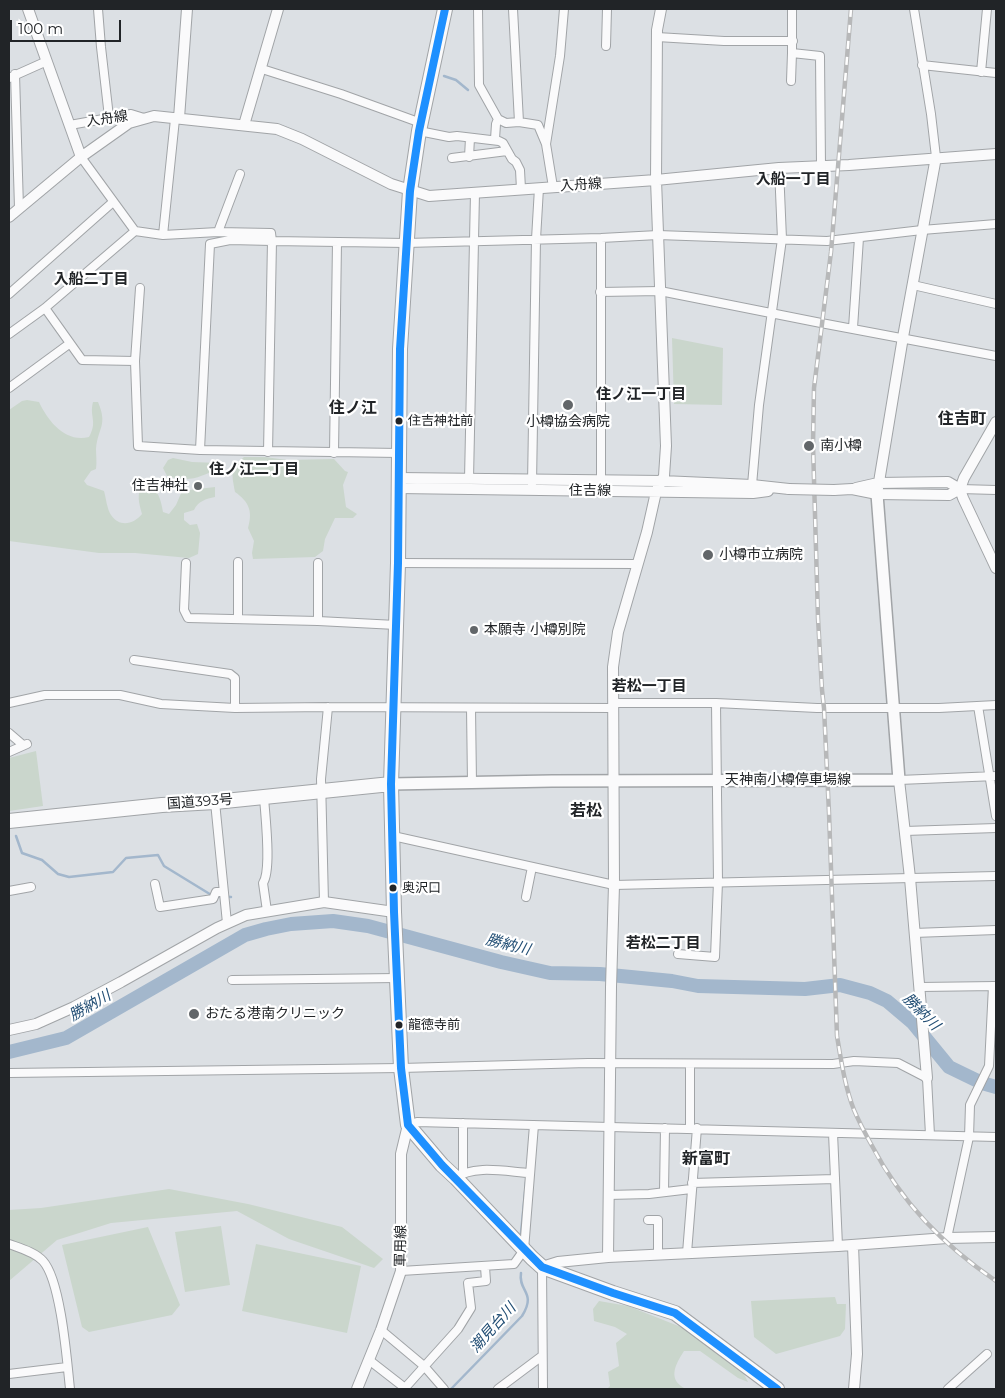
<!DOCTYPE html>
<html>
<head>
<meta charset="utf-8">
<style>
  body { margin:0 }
  #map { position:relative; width:1005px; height:1398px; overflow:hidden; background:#dce0e4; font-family:Montserrat,sans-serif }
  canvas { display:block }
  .frame { position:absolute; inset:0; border:10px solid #212427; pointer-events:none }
  .scale { position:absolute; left:10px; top:20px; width:111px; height:22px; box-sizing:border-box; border:2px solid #212427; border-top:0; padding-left:6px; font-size:15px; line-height:18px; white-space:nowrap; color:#212427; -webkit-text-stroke:4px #fff; paint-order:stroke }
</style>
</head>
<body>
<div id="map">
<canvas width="1005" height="1398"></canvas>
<div class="frame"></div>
<div class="scale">100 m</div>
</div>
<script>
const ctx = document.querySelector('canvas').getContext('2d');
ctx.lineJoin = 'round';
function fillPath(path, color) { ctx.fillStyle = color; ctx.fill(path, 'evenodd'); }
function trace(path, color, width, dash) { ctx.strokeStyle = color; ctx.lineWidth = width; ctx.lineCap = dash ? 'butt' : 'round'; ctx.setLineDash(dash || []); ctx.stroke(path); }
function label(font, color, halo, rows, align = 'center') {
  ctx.font = font + ' Montserrat,"Noto Sans JP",sans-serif'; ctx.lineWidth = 4.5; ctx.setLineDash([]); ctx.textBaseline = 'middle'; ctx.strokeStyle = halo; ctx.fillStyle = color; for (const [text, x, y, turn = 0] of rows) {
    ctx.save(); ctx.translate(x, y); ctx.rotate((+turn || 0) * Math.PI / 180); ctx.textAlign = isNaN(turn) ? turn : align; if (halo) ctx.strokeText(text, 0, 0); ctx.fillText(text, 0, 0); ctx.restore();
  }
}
const green = new Path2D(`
  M672,338L723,348L722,405L674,404Z
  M27,400L39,402C48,421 65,443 89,437C98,421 89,417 93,402H98C108,426 98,427 96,449C96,455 97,462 96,469L91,471L84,481L87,485L104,491C106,498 107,509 111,515C120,528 134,524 142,514C139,503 136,494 143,484C157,485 161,499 163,512L169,514L176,505L182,491L215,487V497C206,499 198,501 194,510L184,513V520L190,525L197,524L200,533L198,554L189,558L135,553H99L9,541V410L22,401Z
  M244,457H265L287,460L334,459L345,471L348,472L343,485L346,507L357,514L353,518H335L325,539L323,551L315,557L253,559L252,553L254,541L248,528C253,511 249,502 235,492C232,474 229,469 244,457Z
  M173,458L192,462L218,463L221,465V468C198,477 192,483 167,476L163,468L168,460Z
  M36,751L43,806L9,811V758Z
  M169,1189L248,1204L342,1227L383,1259L374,1268L289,1239L237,1211L111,1223L57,1240L9,1281V1210L41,1208Z
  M221,1226L230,1285L185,1292L175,1232Z
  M148,1227L180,1305L172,1315L89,1332L82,1327L62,1245Z
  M256,1244L361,1266L347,1333L242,1311Z
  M835,1297L837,1304H846L845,1329L840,1336L776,1354L754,1337L751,1301Z
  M599,1301L628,1306L686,1329L744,1374L748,1382L738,1378L700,1351H684C675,1365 667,1380 686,1389H607L610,1386L608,1372L619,1366L616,1343L627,1334L615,1327L594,1321L593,1309Z`);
const stream = new Path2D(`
  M444,76L456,80L468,90
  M16,836L22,853L42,860L58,874L69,877L113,872L126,858L158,855L164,866L213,896L231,897
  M521,1233L526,1182
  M451,1389L522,1316C537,1292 518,1292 521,1273`);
const river = new Path2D(`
  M9,1052L66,1038L245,935L266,929L291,924L333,921L368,926L501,962L550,973L600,974L672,981L698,986L805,989L840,985L870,993L887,1001L913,1023L949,1067L982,1083L996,1087`);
const minor = new Path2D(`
  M98,9L101,47L109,117
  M478,9L479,85L498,119L506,123L519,122
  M513,9L519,122L538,125L546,144
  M792,9V53L820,56L821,166
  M914,9L931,114L936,157
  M657,37L724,41H793
  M606,46L607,9
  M922,65L996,73
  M262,69L341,94L421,123
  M981,72L987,9
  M15,74L19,208
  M9,78L47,61
  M791,81L792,53
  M70,125L131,114L144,118
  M419,131L449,137L457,136L499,141L503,143L512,159L516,162L520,170L521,189
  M495,139L496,124L498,119
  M81,157L135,231L163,235L218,232L271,233L272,241L406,243L601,238L658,235L827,241L922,230L996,224
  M469,157L470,138
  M452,158L507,151
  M553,187L546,144L560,56L564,9
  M218,232L240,174
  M163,235L175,119
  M913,285L996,304
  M140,288L135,361L138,446L200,450L399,453
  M600,292L660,291L821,323L996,356
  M9,294L113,202
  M45,308L82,360L135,361
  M853,328L859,238
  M9,334L45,308L135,231
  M9,388L69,344
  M200,450L210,244L230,240L272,241L268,452
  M334,453L337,242
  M469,479L475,193
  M601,481V238
  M532,484L536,239L539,188
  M752,485L759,405L782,239L779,168
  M960,489L996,490
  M186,563L184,610L188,618L318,621L396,625
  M398,563L636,564
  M238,619V562
  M318,621V563
  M134,660L230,674L235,678V708
  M9,703L45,695H120L161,704L235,708L328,707L614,708
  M614,703H716L817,708H939L996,705
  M978,706L996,816
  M471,708L472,783
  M9,733L23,745
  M9,752L27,744
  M899,780L996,776
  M264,797C265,815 272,870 263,883L267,911
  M215,802L227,923
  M905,831L996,828
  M393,836L614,885L996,876
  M155,884L160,907L213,899L216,892H224
  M9,891L31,887
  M526,897L532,867
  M324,902L321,779L328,707
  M914,933L996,930
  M678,954L715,957L718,882L716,703
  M232,980L397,978
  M920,987L996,986
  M9,1073L401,1068L588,1063L833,1064L854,1061L898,1063L927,1078L930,1135
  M463,1123V1172
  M408,1125L417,1122L996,1137
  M690,1128V1064
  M833,1133L838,1246
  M456,1178C473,1164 509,1172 530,1173
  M692,1183L835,1179
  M664,1192L665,1128
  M608,1195L649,1194L691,1189
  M648,1220H658V1255
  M947,1238L969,1137L970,1105L989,1066L993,986
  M9,1244C20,1248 35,1252 43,1261C61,1281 67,1361 70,1389
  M687,1253L697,1128
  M542,1267L543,1389
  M401,1271L514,1264L524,1250L534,1125
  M381,1330L424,1366L444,1389
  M369,1360L405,1388
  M9,1374L67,1367
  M404,1389L458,1329L471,1308L468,1283L486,1281L485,1267
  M498,1389L542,1356
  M948,1389L987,1354`);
const tertiary = new Path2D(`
  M28,9L81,157
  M179,118L187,9
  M244,125L278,9
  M9,217L81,157L129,123L154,116L277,129L302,139L391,184L429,196L656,180L779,168L849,165L996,154
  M996,422L964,478L960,489L963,498L996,568
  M399,478L662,481L752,485L789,489
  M399,488L753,493L768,491
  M856,488L878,483L948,482L960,489
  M834,490L852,489L877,494L949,495L960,489
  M877,494L903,337L936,157
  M899,780L910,878L927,1078
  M9,1030L36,1024L74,1007L121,982L217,928L246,915L324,902L394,912
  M853,1245L857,1354L854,1389
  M608,1257L611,987L614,885L613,667L618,632L647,532L656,492L664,476L666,446L656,180L657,30L661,9
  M542,1267L558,1262L608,1257L838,1246L947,1238L996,1237
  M357,1389L381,1330L401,1271V1154L408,1125`);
const secondary = new Path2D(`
  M391,784L552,781L899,780L877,494`);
const trunk = new Path2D(`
  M445,9L419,131L410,191L400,349L398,563L391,784L394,912L401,1068L408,1125L442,1165L456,1178L532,1258L542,1267L613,1293L675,1313L777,1389
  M9,821L162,805L215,802L391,784`);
const rail = new Path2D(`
  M851,9L831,252L814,388L813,445L818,618L822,690L824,708L829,813L837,1036C841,1060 845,1087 854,1110C859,1122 865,1133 871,1144C902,1203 942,1244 996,1281`);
const tertiaryBridge = new Path2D(`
  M789,489L834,490`);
const bus1 = new Path2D(`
  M445,9L419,131L410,191L400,349L398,563L391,784L394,912L401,1068L408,1125L442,1165L542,1267L613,1293L675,1313L777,1389`);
const markers = [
  [568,405,6,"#626669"],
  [399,421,4.5,"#212427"],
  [809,446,6,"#626669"],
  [198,486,5,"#626669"],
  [708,555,6,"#626669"],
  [474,630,5,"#626669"],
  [393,888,4.5,"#212427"],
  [194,1014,6,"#626669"],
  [399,1025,4.5,"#212427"]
];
const busNames = [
  ["住吉神社前",408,421],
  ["奥沢口",402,888],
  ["龍徳寺前",408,1025]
];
const streetNames = [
  ["入舟線",107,119,-8],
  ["入舟線",581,185,-4],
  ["住吉線",590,491],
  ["天神南小樽停車場線",788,780],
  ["国道393号",200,802,-4],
  ["軍用線",401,1246,-89]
];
const poiNames = [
  ["小樽協会病院",568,422,"center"],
  ["南小樽",820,446],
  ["住吉神社",188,486,"right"],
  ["小樽市立病院",719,555],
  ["本願寺 小樽別院",484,630],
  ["おたる港南クリニック",205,1014]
];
const neighbourhoodNames = [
  ["入船一丁目",793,180],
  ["入船二丁目",91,280],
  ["住ノ江一丁目",641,395],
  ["住ノ江二丁目",254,470],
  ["若松一丁目",649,687],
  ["若松二丁目",663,944]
];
const waterNames = [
  ["勝納川",508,945,14],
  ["勝納川",90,1006,-30],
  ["勝納川",921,1012,45],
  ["潮見台川",493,1328,-48]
];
const quarterNames = [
  ["住ノ江",353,408],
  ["住吉町",962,419],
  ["若松",586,811],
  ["新富町",706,1159]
];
fillPath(green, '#cad6cc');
trace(stream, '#a3b7cc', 2.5);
trace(river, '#a3b7cc', 14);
trace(minor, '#a1a4a7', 10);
trace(tertiary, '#a1a4a7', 12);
trace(secondary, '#a1a4a7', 14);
trace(trunk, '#a1a4a7', 16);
trace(minor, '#fafafb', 8);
trace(tertiary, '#fafafb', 10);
trace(secondary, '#fafafb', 11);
trace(trunk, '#fafafb', 14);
trace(rail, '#b7b8b9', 4.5);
trace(rail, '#fff', 2.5, [8]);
trace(tertiaryBridge, '#a1a4a7', 12, []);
trace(tertiaryBridge, '#fafafb', 10);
trace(bus1, '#1e90ff', 8);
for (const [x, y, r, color] of markers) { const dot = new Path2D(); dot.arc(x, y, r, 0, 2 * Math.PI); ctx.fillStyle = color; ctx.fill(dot); trace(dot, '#fff', 2); }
label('13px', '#212427', '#fff', busNames, 'left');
label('14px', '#212427', '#fff', streetNames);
label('14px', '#212427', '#fff', poiNames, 'left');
label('bold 15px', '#212427', '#fff', neighbourhoodNames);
label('italic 15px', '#234f75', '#fff', waterNames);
label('bold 16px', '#212427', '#fff', quarterNames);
</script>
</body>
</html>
